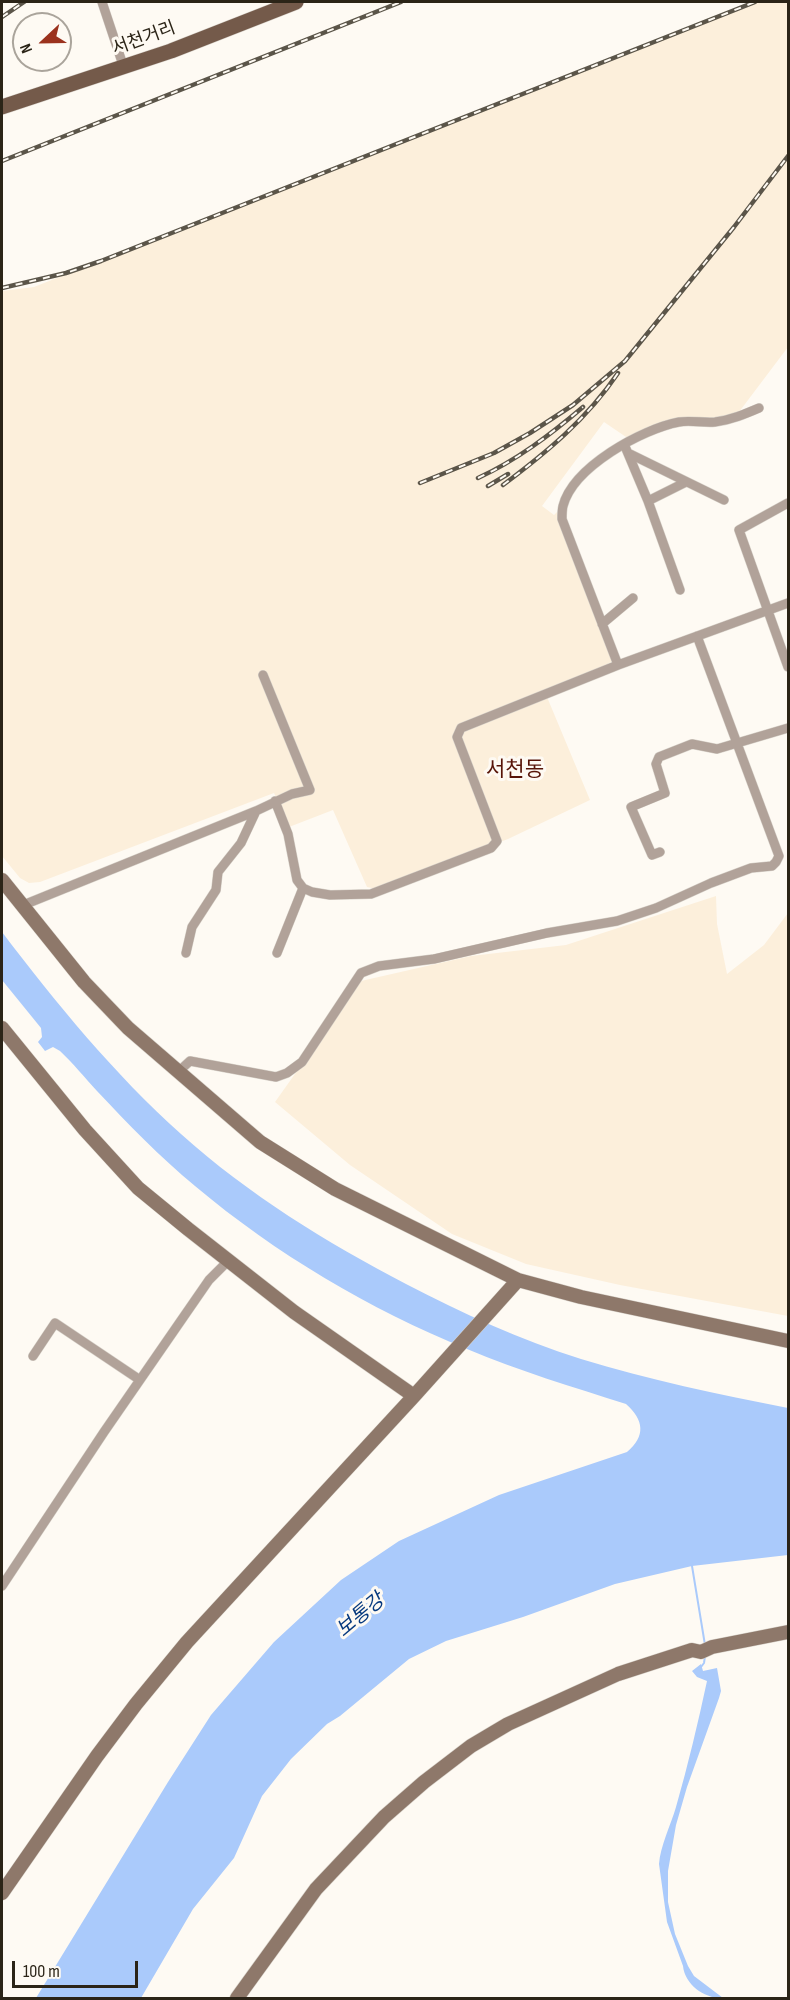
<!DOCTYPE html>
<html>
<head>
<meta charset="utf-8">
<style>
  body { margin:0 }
  #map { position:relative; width:790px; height:2000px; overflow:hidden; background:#fefaf3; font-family:"Sofia Sans Condensed",sans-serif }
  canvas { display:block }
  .frame { position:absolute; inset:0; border:3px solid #2b2417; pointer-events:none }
  .north { position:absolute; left:12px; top:12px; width:60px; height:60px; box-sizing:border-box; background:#fefaf3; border:2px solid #aaa49b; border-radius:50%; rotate:248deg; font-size:16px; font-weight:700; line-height:24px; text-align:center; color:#2b2417 }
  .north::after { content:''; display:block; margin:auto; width:21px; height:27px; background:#9b321d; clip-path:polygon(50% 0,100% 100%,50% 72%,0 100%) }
  .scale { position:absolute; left:12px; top:1961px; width:126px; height:27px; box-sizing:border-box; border:3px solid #2b2417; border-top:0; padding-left:8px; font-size:18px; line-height:21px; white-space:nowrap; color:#2b2417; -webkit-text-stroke:4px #fefaf3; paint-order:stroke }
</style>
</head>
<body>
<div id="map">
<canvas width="790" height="2000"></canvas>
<div class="frame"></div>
<div class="north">N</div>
<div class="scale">100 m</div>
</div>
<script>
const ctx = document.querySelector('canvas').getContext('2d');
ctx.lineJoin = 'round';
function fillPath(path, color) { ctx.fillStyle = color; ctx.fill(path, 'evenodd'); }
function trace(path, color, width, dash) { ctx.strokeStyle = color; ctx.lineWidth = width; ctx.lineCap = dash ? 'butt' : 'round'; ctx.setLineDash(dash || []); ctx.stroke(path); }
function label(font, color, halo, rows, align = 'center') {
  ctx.font = font + ' "Sofia Sans Condensed","Noto Sans KR",sans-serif'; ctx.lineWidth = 6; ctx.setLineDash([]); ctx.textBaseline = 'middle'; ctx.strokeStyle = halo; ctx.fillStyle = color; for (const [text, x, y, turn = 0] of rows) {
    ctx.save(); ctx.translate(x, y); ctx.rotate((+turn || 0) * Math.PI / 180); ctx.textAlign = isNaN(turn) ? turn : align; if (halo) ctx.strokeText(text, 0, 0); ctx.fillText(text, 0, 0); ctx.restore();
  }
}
const industrial = new Path2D(`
  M756,2H788V347L739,412L722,419L671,420L629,439L604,422L542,506L554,515L557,512L613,661L547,697L590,800L508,839L376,889L367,887L333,810L289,827L274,793L40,882L29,883L20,878L2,856V291L34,287Z
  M716,896L717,924L727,974L764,945L788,913V1316L620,1285L526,1264L452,1234L350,1165L275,1102L361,981L471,956L566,945Z`);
const water = new Path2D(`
  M2,932C55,1002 115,1075 181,1134C249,1195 326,1242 406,1284C462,1313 520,1340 581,1359C649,1380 718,1394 788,1408V1555L692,1566L615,1584L523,1617L446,1641L409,1659L340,1716L327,1724L291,1759L262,1796L234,1858L193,1909L141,1998H36L168,1782L211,1715L274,1642L341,1580L399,1541L499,1495L627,1452C646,1436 644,1420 626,1404C573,1387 519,1371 467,1349C369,1309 276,1254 195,1186C160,1157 128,1124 97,1091C85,1078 73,1063 60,1051L53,1047L45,1051L38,1042L42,1037L41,1028L2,980Z
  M701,1664L703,1671L717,1668L721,1691L719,1698L687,1787L676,1825L668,1871V1902L675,1934L688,1966L694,1976L723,1998C705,1999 685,1985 683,1966L667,1922L659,1864C660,1847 671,1824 676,1807C688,1765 698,1723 707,1681L697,1677L692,1671Z`);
const stream = new Path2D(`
  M692,1566L705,1645
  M701,1667L704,1663L705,1656`);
const street = new Path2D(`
  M102,2L124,68
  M624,444L648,501L680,590
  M628,453L724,500
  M648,501L686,482
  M788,503L739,530L788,667
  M602,624L633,598
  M618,665L562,519C562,515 562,510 563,506C573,467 642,429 679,422C690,420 703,423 715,422C731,420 745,414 759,408
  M275,801L288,834L297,880L303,888L312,892L330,895L371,894L491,848L497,841L457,737L461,728L618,665L788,603
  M660,852L652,855L631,807L665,793L656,764L659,757L692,744L717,749L788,728
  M21,906L256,811L292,794L310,790L263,675
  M186,953L192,927L216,890L218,872L241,843L256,811
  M277,953L303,888
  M178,1072L190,1061L276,1077L287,1073L302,1062L361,973L379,966L434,959L547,933L617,921L656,908L711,883L751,868L772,866L776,862L779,856L697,636
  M33,1356L55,1323L140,1380
  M2,1586L104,1432L209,1280L228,1261`);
const secondary = new Path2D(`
  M2,880L84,982L128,1028L260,1142L335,1189L518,1280L581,1297L788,1341
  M2,1028L85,1130L138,1188L188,1229L294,1312L414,1396
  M2,1893L97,1756L136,1704L187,1642L414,1396L518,1280
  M237,1998L316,1889L384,1817L424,1782L471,1746L508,1724L618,1674L692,1650L701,1652L712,1647L788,1632`);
const primary = new Path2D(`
  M2,107L171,51L296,2`);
const rail = new Path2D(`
  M2,17L24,2
  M2,161L401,2
  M2,288L66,273L101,261L755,2
  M478,478C517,460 550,435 583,407
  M420,483L494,453L530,433L573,405L625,361L734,227L788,156
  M503,485C547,452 587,419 618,373
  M488,486L508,474`);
const streetNames = [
  ["서천거리",144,39,-20]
];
const waterNames = [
  ["보통강",361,1616,-40]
];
const quarterNames = [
  ["서천동",515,771]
];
fillPath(industrial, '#fcefdb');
fillPath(water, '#aacafb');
trace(stream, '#aacafb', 2);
trace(street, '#d8d3cb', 10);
trace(secondary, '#d8d3cb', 15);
trace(primary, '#d8d3cb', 16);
trace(street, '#b1a299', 9);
trace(secondary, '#8e786a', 14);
trace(primary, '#745a4a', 15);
trace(rail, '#5b5549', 4.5);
trace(rail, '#fefaf3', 2, [7]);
label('18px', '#2b2417', '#fefaf3', streetNames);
label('italic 20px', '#073a7f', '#fefaf3', waterNames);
label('21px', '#571407', '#fefaf3', quarterNames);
</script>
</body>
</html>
